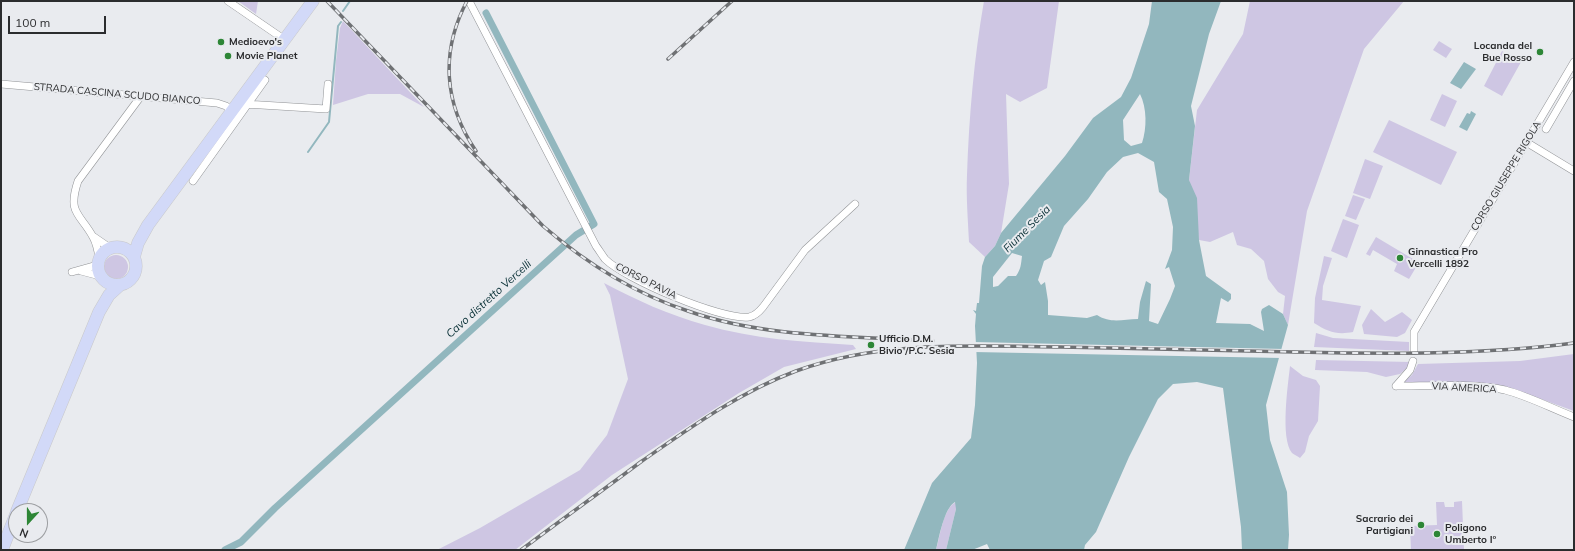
<!DOCTYPE html>
<html>
<head>
<meta charset="utf-8">
<style>
  body { margin:0 }
  #map { position:relative; width:1575px; height:551px; overflow:hidden; background:#e9ebef; font-family:Mulish,sans-serif }
  canvas { display:block }
  .frame { position:absolute; inset:0; border:2px solid #2b2c2e; pointer-events:none }
  .north { position:absolute; left:8px; top:503px; width:40px; height:40px; box-sizing:border-box; background:#e9ebef; border:1px solid #9d9fa2; border-radius:50%; rotate:201deg; font-size:11px; font-weight:700; line-height:16px; text-align:center; color:#2b2c2e }
  .north::after { content:''; display:block; margin:auto; width:14px; height:18px; background:#2d8636; clip-path:polygon(50% 0,100% 100%,50% 72%,0 100%) }
  .scale { position:absolute; left:8px; top:16px; width:98px; height:18px; box-sizing:border-box; border:2px solid #2b2c2e; border-top:0; padding-left:5px; font-size:12px; line-height:14px; white-space:nowrap; color:#2b2c2e; -webkit-text-stroke:3px #e9ebef; paint-order:stroke }
</style>
</head>
<body>
<div id="map">
<canvas width="1575" height="551"></canvas>
<div class="frame"></div>
<div class="north">N</div>
<div class="scale">100 m</div>
</div>
<script>
const ctx = document.querySelector('canvas').getContext('2d');
ctx.lineJoin = 'round';
function fillPath(path, color) { ctx.fillStyle = color; ctx.fill(path, 'evenodd'); }
function trace(path, color, width, dash) { ctx.strokeStyle = color; ctx.lineWidth = width; ctx.lineCap = dash ? 'butt' : 'round'; ctx.setLineDash(dash || []); ctx.stroke(path); }
function label(font, color, halo, rows, align = 'center') {
  ctx.font = font + ' Mulish,sans-serif'; ctx.lineWidth = 4; ctx.setLineDash([]); ctx.textBaseline = 'middle'; ctx.strokeStyle = halo; ctx.fillStyle = color; for (const [text, x, y, turn = 0] of rows) {
    ctx.save(); ctx.translate(x, y); ctx.rotate((+turn || 0) * Math.PI / 180); ctx.textAlign = isNaN(turn) ? turn : align; if (halo) ctx.strokeText(text, 0, 0); ctx.fillText(text, 0, 0); ctx.restore();
  }
}
const green = new Path2D(`
  M238,1H258L256,14Z
  M984,1H1059L1047,88L1020,102L1006,94L1009,184L1001,233L995,246L985,257L969,242C968,220 966,197 967,175C969,117 974,58 984,1Z
  M1250,1H1404L1364,49L1307,211L1288,325L1283,314L1285,296L1278,292L1268,279L1264,261L1251,249L1237,245L1233,232L1210,242L1199,240L1189,180L1197,110L1243,34Z
  M343,21L424,107L400,94H368L333,105L336,61L340,28Z
  M1439,41L1452,49L1446,58L1433,50Z
  M1502,51L1521,62L1502,96L1484,86Z
  M1442,94L1457,101L1445,127L1430,120Z
  M1389,120L1457,152L1441,185L1373,152Z
  M1365,159L1383,166L1370,199L1353,193Z
  M1353,195L1365,199L1356,220L1345,216Z
  M1343,219L1359,225L1347,258L1331,251Z
  M1376,237L1418,262V264L1409,279L1394,271L1397,264L1373,250L1370,256L1366,254Z
  M104 267a12 12 0 1 1 24 0a12 12 0 1 1-24 0Z
  M1324,256L1332,258L1323,286L1322,300L1361,306L1353,332C1337,335 1328,332 1314,323L1315,298Z
  M604,283C636,300 669,315 705,325C753,339 804,342 853,345L856,349L784,367L739,393L612,475L515,550H437L480,528L580,470L607,435L628,379L610,295Z
  M1371,309L1385,322L1402,312L1412,320L1405,333L1397,337L1364,334L1362,325Z
  M1316,333L1333,338L1409,342V351L1314,347Z
  M1574,354V411L1513,389L1402,383L1412,375L1418,364L1520,361Z
  M1316,360L1411,362L1408,367L1400,374L1386,377L1367,372L1315,370Z
  M1290,366L1303,376L1316,380L1320,386L1318,421L1309,436L1305,452L1300,458C1298,456 1294,455 1292,453C1280,438 1288,385 1290,366Z
  M1462,501L1464,550H1411L1410,526L1437,525L1436,502H1444L1445,507H1454V502Z
  M956,502V509L946,550H936C940,537 943,508 956,502Z`);
const water = new Path2D(`
  M1152,1H1221L1209,34L1191,106L1195,126L1189,180L1197,198L1199,240L1206,276L1231,294V299L1228,302L1221,298L1216,323L1250,324L1264,331L1261,312L1262,309L1269,305L1283,314L1288,325L1266,405L1270,440L1287,492L1289,535L1288,550H1242L1241,527L1223,388L1197,382L1173,384L1158,399L1129,457L1096,532L1085,545L1084,550H990L987,544L972,550H946L956,509L955,502C944,508 939,538 936,550H904L932,483L971,438L975,405L977,363L975,326L976,314L973,310L976,311L977,303H979L982,266L985,257L995,246L1001,233L1065,156L1093,118L1121,97L1131,78L1149,24ZM1140,94C1147,108 1147,128 1142,143L1131,146L1124,140L1123,120ZM1138,153L1154,162L1159,192L1167,199L1173,227L1172,250L1165,269L1169,267L1175,286L1170,299L1158,324L1149,321L1151,284L1146,281L1140,302L1138,319C1123,319 1111,324 1097,315L1087,318L1048,315V301L1045,282L1041,285L1038,280L1044,261L1051,257L1064,226L1088,199L1107,172L1123,157ZM1012,253L1022,256C1021,264 1021,269 1016,276H1008L998,286L993,287V277Z
  M1464,62L1476,69L1461,89L1450,83Z
  M1471,111L1476,114L1467,131L1459,127L1467,113L1470,114Z`);
const pier = new Path2D(`
  M974,342L1284,349L1281,358L974,352Z`);
const stream = new Path2D(`
  M343,11L350,1
  M308,152L329,122L338,26L341,22`);
const canal = new Path2D(`
  M225,550L241,542L275,508L576,235L594,224L486,13`);
const street = new Path2D(`
  M228,1L285,40
  M469,1L596,246C599,250 602,255 605,259C625,279 721,320 749,317C755,316 759,312 763,307L805,250L855,204
  M1,84L217,103L226,106L232,111
  M245,104L326,109L328,84
  M1546,129L1574,81
  M1526,142L1574,171
  M193,181L265,80
  M94,237L110,248
  M99,258C98,251 97,244 93,237C80,213 67,214 78,181L141,96
  M81,271L100,276
  M72,272L97,265
  M1414,351V332L1574,62
  M1396,386C1429,386 1473,383 1505,390C1528,396 1551,408 1574,417
  M1396,386L1410,370L1413,361`);
const primary = new Path2D(`
  M98 266a19 19 0 1 1 38 0a19 19 0 1 1-38 0Z
  M134,257L138,243L148,225L313,1
  M17,511L99,312L109,295L119,286
  M2,550L16,514`);
const rail = new Path2D(`
  M327,1L543,226C586,263 633,293 688,311C764,338 853,336 933,341
  M467,1C440,52 444,104 476,151
  M668,59L732,1
  M521,550C561,520 602,491 642,461C691,427 740,392 796,371C881,340 972,346 1061,347C1139,348 1217,350 1295,352C1388,354 1482,355 1574,343`);
const markers = [
  [221,42,4,"#2d8636"],
  [1540,52,4,"#2d8636"],
  [228,56,4,"#2d8636"],
  [1400,258,4,"#2d8636"],
  [871,345,4,"#2d8636"],
  [1421,525,4,"#2d8636"],
  [1437,534,4,"#2d8636"]
];
const poiNames = [
  ["Medioevo's",229,42],
  ["Locanda del",1532,46,"right"],
  ["Bue Rosso",1532,58,"right"],
  ["Movie Planet",236,56],
  ["Ginnastica Pro",1408,252],
  ["Vercelli 1892",1408,264],
  ["Ufficio D.M.",879,339],
  ["Bivio /P.C. Sesia",879,351],
  ["Sacrario dei",1413,519,"right"],
  ["Partigiani",1413,531,"right"],
  ["Poligono",1445,528],
  ["Umberto I°",1445,540]
];
const streetNames = [
  ["STRADA CASCINA SCUDO BIANCO",117,94,5],
  ["CORSO GIUSEPPE RIGOLA",1506,176,-59],
  ["CORSO PAVIA",646,281,27],
  ["VIA AMERICA",1464,388,3]
];
const waterNames = [
  ["Fiume Sesia",1027,229,-45],
  ["Cavo distretto Vercelli",489,299,-42]
];
fillPath(green, '#cec6e3');
fillPath(water, '#92b7be');
fillPath(pier, '#e9ebef');
trace(stream, '#92b7be', 2);
trace(canal, '#92b7be', 7);
trace(street, '#919396', 8);
trace(primary, '#c8c8c9', 13);
trace(street, '#fff', 7);
trace(primary, '#d2d9f8', 12);
trace(rail, '#6f7174', 3.5);
trace(rail, '#e9ebef', 2, [6]);
for (const [x, y, r, color] of markers) { const dot = new Path2D(); dot.arc(x, y, r, 0, 2 * Math.PI); ctx.fillStyle = color; ctx.fill(dot); trace(dot, '#e9ebef', 1.5); }
label('bold 10px', '#2b2c2e', '#e9ebef', poiNames, 'left');
label('10px', '#2b2c2e', '#e9ebef', streetNames);
label('italic 11px', '#093036', '#e9ebef', waterNames);
</script>
</body>
</html>
